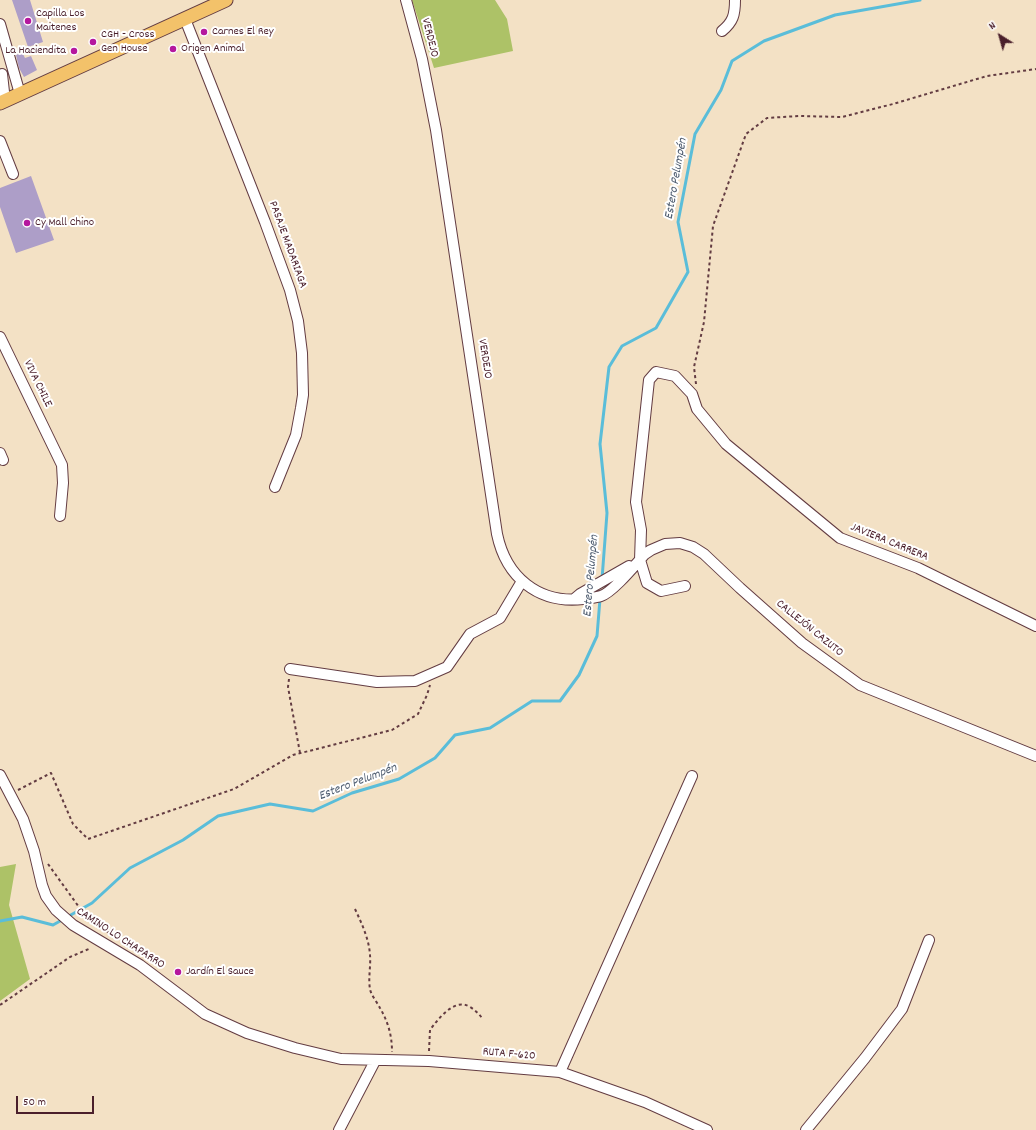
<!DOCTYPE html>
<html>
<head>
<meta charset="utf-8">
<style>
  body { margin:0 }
  #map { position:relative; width:1036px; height:1130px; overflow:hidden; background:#f3e1c5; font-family:Dekko,sans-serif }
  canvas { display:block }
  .north { position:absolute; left:980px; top:16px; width:40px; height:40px; -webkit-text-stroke:3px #fff; paint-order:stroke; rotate:323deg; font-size:11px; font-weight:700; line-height:16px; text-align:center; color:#4a1f2b }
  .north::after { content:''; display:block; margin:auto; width:14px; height:18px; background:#4a1f2b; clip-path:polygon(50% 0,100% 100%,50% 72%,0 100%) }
  .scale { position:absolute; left:16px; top:1096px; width:78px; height:18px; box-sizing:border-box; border:2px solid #4a1f2b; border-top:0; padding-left:5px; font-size:12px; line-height:14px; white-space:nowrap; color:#4a1f2b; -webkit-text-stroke:3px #fff; paint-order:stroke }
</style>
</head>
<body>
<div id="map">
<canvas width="1036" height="1130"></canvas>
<div class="north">N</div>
<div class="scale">50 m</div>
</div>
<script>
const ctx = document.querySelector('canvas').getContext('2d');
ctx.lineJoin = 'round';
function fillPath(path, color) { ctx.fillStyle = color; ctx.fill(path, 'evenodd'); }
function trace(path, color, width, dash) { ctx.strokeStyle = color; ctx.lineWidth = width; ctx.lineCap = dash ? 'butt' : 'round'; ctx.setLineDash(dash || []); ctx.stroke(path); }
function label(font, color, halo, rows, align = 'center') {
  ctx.font = font + ' Dekko,sans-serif'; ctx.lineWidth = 4; ctx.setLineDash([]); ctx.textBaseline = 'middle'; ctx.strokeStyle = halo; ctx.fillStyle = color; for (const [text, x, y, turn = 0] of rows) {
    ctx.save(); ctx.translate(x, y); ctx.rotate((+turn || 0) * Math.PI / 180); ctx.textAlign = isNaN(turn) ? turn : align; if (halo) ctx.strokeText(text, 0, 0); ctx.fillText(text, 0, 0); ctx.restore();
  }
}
const green = new Path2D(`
  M412,0H495L507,19L513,51L434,68Z
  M16,864L9,905L30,979L0,1001V867Z`);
const stream = new Path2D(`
  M602,579L607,513L600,444L609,367L622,346L656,328L688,272L678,222L695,134L721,90L732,61L764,41L835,15L920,0
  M0,921L22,917L53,925L92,903L130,868L183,840L218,816L270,804L313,811L352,793L399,779L435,758L455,735L490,728L532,701H560L579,675L597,636L600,599`);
const building = new Path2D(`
  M12,0H30L43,42L28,47Z
  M22,52L25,58L31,56L37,70L24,77L19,68L16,55Z
  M31,176L54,240L16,253L0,207V188Z`);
const path = new Path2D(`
  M696,384L694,367L704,322L713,226L746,134L767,118L799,116L842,117L893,104L987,76L1036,69
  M289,679L288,687L300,753
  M18,790L51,773L73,824L88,839L234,789L293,755L392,730L418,714L427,695L430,685
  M48,864L89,921L113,935L112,937
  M355,909C362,924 369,939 370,955C371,966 368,978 370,989C371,995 377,1002 380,1008C388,1022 392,1035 392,1052
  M0,1005L70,957L91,948
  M429,1051L430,1030C438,1019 455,997 470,1007C475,1010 479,1014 482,1018`);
const minor = new Path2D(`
  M406,0L422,59L436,130L497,534C506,577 538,604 583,599C588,598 595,598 601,596C613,592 635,565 645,554L651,550L665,544L680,543L693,547L704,554L740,588L802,643L860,685L1036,756
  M185,19L265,222L290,290L298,321L302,353L303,395L301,408L296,435L275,487
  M0,24L20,94
  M722,31C733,22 735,15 735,0
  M0,75L2,74L5,101
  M0,141L13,174
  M0,337L62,465L63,483L60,516
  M0,453L3,460
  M685,586L661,591L647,583L640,560L641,530L636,502L649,380L656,372L675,376L692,394L697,409L726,444L840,538L918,568L1036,626
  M574,599L580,594L629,566
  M290,669L377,682L415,681L447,667L470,634L500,618L522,581
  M0,775L23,819L34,851L42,885L46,896L56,910L73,925L140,965L205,1014L247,1033L295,1048L341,1059L429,1061L560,1072L645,1102L707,1130
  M560,1072L692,776
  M339,1130L375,1061
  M806,1130L865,1058L902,1009L929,940`);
const major = new Path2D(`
  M0,103L226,0`);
const markers = [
  [28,21,4,"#b5179e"],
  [204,32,4,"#b5179e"],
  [93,42,4,"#b5179e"],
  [173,49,4,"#b5179e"],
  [74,51,4,"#b5179e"],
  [27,223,4,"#b5179e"],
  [178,972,4,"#b5179e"]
];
const poiNames = [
  ["Capilla Los",36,14],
  ["Maitenes",36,28],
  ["Carnes El Rey",212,32],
  ["CGH - Cross",101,35],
  ["Gen House",101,49],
  ["Origen Animal",181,49],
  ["La Haciendita",66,51,"right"],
  ["Cy Mall Chino",35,223],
  ["Jardín El Sauce",186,972]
];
const streetNames = [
  ["VERDEJO",429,38,76],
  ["PASAJE MADARIAGA",287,245,70],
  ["VERDEJO",484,359,81],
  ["VIVA CHILE",37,384,64],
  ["JAVIERA CARRERA",889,543,22],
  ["CALLEJÓN CAZUTO",809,629,39],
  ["CAMINO LO CHAPARRO",120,939,33],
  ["RUTA F-620",509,1055,5]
];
const waterNames = [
  ["Estero Pelumpén",677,179,-80],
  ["Estero Pelumpén",592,576,-85],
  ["Estero Pelumpén",358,783,-21]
];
fillPath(green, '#adc267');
trace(stream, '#5abdd9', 3);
fillPath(building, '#ad9ec8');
trace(minor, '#633c42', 12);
trace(major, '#633c42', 15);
trace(path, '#633c42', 2, [3, 3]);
trace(minor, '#fff', 10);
trace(major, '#f3c26a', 13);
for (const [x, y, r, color] of markers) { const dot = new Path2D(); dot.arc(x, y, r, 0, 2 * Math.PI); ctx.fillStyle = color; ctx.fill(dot); trace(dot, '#fff', 1.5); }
label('12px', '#4a1f2b', '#fff', poiNames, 'left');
label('12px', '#4a1f2b', '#fff', streetNames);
label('italic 13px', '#505e71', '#fff', waterNames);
</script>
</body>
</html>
